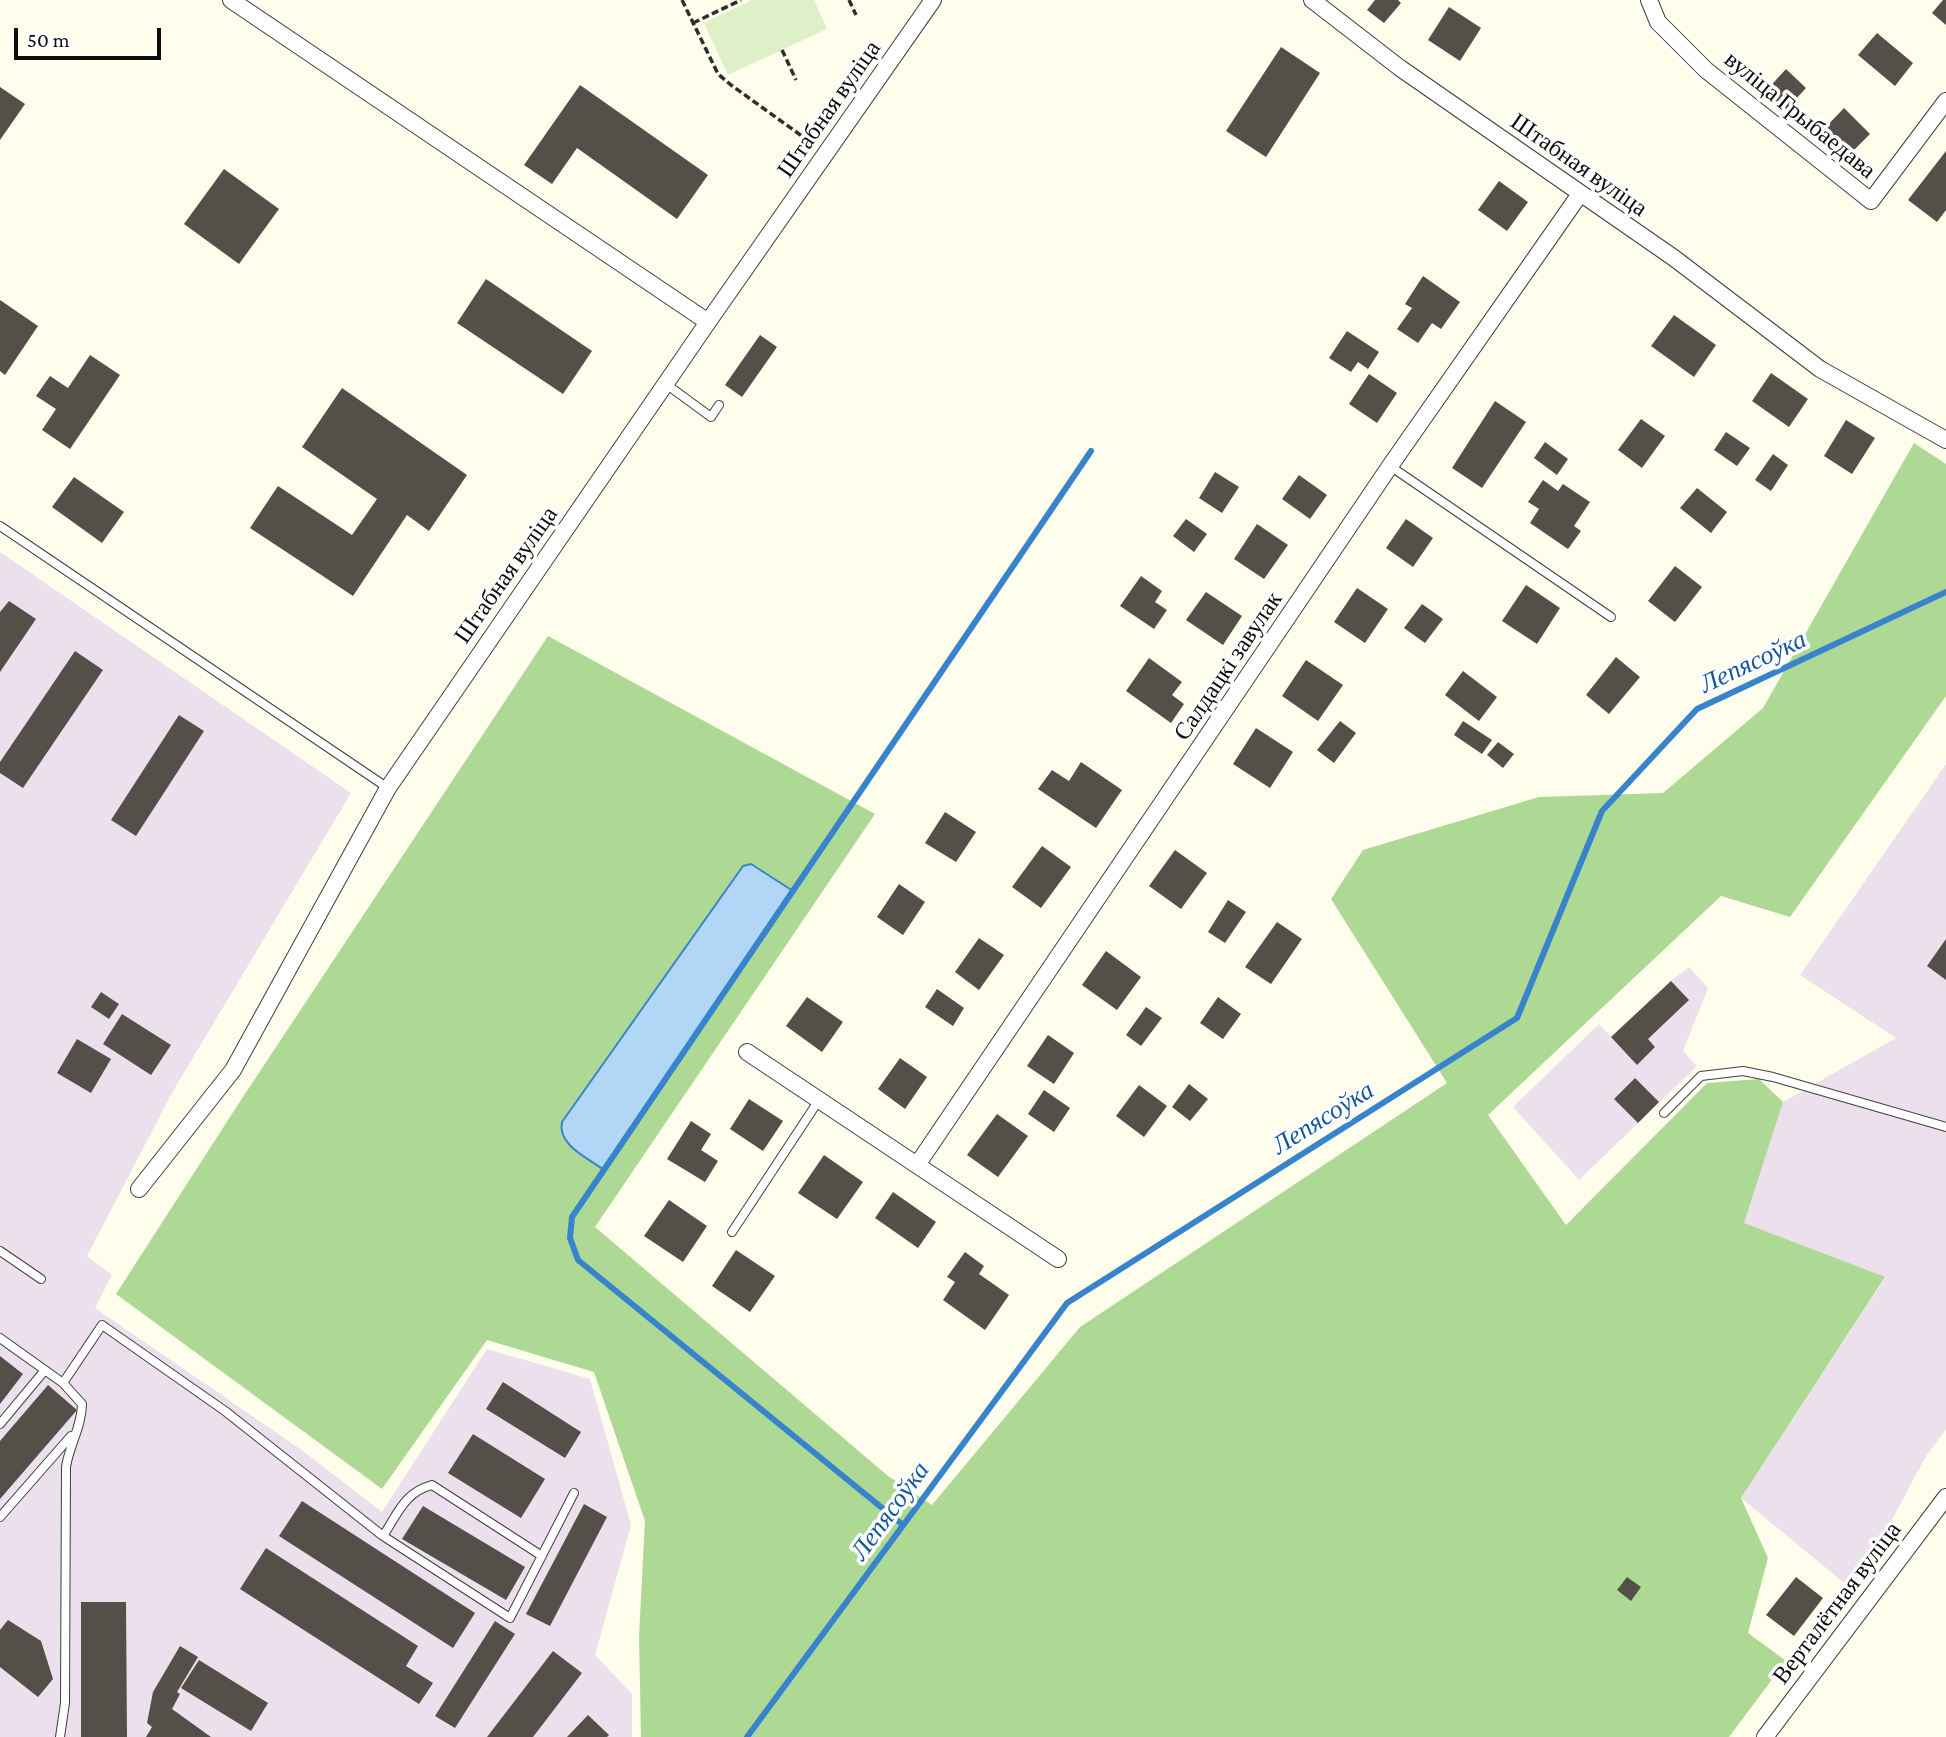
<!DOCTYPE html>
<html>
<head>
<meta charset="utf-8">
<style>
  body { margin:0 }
  #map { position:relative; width:1946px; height:1737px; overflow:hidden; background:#fffdec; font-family:"Crimson Pro",serif }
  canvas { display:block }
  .scale { position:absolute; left:14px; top:28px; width:147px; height:32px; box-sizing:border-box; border:4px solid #0c0c0c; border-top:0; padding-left:9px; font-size:21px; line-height:24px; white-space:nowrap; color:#0c0c0c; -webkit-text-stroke:5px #fff; paint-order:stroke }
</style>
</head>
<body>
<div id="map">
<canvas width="1946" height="1737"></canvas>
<div class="scale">50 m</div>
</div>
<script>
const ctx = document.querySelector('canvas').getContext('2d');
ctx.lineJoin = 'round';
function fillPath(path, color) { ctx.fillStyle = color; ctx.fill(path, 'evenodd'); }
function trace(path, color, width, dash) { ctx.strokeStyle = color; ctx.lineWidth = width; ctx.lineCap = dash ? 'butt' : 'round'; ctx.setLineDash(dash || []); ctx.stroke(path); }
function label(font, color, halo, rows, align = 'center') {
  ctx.font = font + ' "Crimson Pro",serif'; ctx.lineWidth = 7; ctx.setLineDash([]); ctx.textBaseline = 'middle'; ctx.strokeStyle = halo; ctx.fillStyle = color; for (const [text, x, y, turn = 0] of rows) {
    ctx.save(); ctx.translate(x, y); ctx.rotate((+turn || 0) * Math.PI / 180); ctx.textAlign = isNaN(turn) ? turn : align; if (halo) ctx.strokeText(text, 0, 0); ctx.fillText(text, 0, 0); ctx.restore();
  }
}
const industrial = new Path2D(`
  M0,552L351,793L173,1091L87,1256L112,1275L95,1308L303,1451L382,1512L487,1349L590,1379L631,1525L595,1655L632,1694V1737H0Z
  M1946,764V1429L1926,1456L1854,1591L1741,1498L1885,1278L1743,1223L1783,1102L1896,1038L1800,975Z
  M1689,967L1708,988L1683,1051L1697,1066L1579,1180L1513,1107L1599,1024L1611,1037L1671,981Z`);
const forest = new Path2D(`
  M1914,443L1946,464V696L1790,917L1721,896L1488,1115L1566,1225L1707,1083L1759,1079L1783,1102L1744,1223L1885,1277L1741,1498L1768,1558L1748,1633L1786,1661L1729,1737H641L639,1636L645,1521L594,1372L487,1340L382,1489L116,1294L239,1103L548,636L875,814L595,1227L888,1476L932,1505L1080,1327L1447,1083L1331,899L1363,850L1539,797L1663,793L1763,708Z`);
const pitch = new Path2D(`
  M752,0H814L827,29L728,75L704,23Z`);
const water = new Path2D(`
  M751,864L793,891L604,1170C588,1158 557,1145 562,1122L743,866Z`);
const stream = new Path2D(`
  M903,1525L578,1260L570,1238L572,1217L1091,451
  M747,1737L1067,1303L1517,1018L1602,811L1697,709L1946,592`);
const building = new Path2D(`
  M1375,0H1398L1401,3L1384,23L1367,10Z
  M1943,0H1946V25L1932,13Z
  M1449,7L1481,28L1460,61L1428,40Z
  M1877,33L1913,63L1895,86L1858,55Z
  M1281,47L1320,73L1266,157L1226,131Z
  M1786,69L1806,88L1784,112L1764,93Z
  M580,85L708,175L677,219L577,148L552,184L524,165Z
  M0,87L25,104L0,140Z
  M1844,108L1870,134L1849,155L1824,129Z
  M1946,151V210L1937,222L1908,200Z
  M224,169L279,209L239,264L184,224Z
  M1499,181L1528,202L1507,231L1478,210Z
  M1423,276L1460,302L1441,329L1432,323L1418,343L1397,329L1412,308L1405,304Z
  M486,279L592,351L563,394L457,323Z
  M0,300L38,326L5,375L0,371Z
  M1674,315L1716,345L1694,377L1651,346Z
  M1347,331L1379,352L1368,369L1358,362L1351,372L1329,358Z
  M760,335L777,347L742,397L725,385Z
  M90,355L120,375L70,449L42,430L56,409L36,396L50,376L68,388Z
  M1771,373L1808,399L1789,427L1752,401Z
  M1369,374L1397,393L1377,423L1349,404Z
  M342,388L467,475L429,531L407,515L353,596L250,528L278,486L352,535L377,499L302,447Z
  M1495,401L1526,422L1482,488L1452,468Z
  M1641,419L1665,436L1642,468L1618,450Z
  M1846,420L1875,438L1852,474L1824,456Z
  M1726,432L1750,448L1737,466L1714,450Z
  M1545,442L1568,459L1557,475L1534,458Z
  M1773,454L1788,465L1771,491L1755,480Z
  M1215,472L1239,487L1222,513L1199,498Z
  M1299,475L1327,495L1310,519L1282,499Z
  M74,477L124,512L102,543L52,507Z
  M1543,480L1558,491L1563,484L1590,502L1574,526L1581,531L1568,549L1530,523L1539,509L1528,502Z
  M1697,488L1727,512L1711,533L1680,508Z
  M1186,519L1207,534L1194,552L1173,536Z
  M1406,519L1433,538L1413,567L1386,548Z
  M1257,524L1288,545L1264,579L1234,559Z
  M1675,566L1702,587L1675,622L1648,601Z
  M1141,576L1162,591L1155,602L1167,610L1154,629L1120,606Z
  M1526,585L1560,608L1537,644L1502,621Z
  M1357,588L1388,609L1365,643L1334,622Z
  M1206,592L1242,616L1223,645L1186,620Z
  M9,601L36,619L0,672V612Z
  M1422,604L1443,619L1425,643L1404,628Z
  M75,651L103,670L23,788L0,773V762Z
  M1616,657L1640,677L1609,714L1586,695Z
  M1149,658L1182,682L1172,695L1184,704L1171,723L1126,691Z
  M1306,660L1343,685L1318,721L1282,696Z
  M1463,671L1497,697L1479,721L1445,695Z
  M179,715L204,731L136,836L111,820Z
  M1340,721L1356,733L1334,763L1317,750Z
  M1463,721L1492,740L1482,754L1454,735Z
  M1256,728L1293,752L1270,788L1233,764Z
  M1498,742L1514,754L1503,768L1487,755Z
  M1081,762L1122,790L1096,828L1038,789L1052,770L1069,781Z
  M945,812L976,832L956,862L925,843Z
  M1042,846L1071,867L1041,908L1012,887Z
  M1175,850L1207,873L1181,909L1149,886Z
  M899,884L925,902L903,935L877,917Z
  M1228,900L1246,912L1225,943L1208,932Z
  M1277,922L1302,939L1271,984L1245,967Z
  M979,938L1004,955L979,990L955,972Z
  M1946,939V980L1927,966Z
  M1106,951L1141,977L1117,1010L1082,985Z
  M1671,981L1689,1000L1648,1039L1655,1047L1637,1065L1611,1037Z
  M937,989L964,1008L953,1026L925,1007Z
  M101,992L119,1004L109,1019L91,1007Z
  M807,997L843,1022L822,1052L786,1026Z
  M1218,997L1241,1014L1223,1039L1200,1023Z
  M1146,1007L1162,1018L1141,1046L1126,1035Z
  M122,1014L171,1045L151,1075L103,1044Z
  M1048,1035L1074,1053L1054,1084L1027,1066Z
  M77,1039L111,1059L91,1093L57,1073Z
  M900,1058L927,1077L905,1109L878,1089Z
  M1635,1078L1659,1102L1638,1123L1614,1099Z
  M1189,1084L1208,1099L1190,1121L1172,1107Z
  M1139,1085L1167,1106L1144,1137L1116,1116Z
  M1044,1090L1070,1108L1054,1132L1028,1114Z
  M749,1099L783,1121L763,1151L730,1129Z
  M997,1114L1028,1136L998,1177L967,1155Z
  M691,1121L711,1134L701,1150L718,1161L705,1182L667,1159Z
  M824,1155L863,1182L837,1219L798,1193Z
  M893,1192L936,1222L918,1248L875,1218Z
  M669,1200L707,1226L683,1262L644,1236Z
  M736,1250L775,1276L750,1312L712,1286Z
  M965,1252L984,1266L979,1274L1009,1295L985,1330L943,1300L955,1282L947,1277Z
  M0,1356L23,1374L0,1404Z
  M503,1382L581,1432L565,1458L486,1409Z
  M48,1385L77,1410L0,1499V1441Z
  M473,1434L545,1479L521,1518L448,1473Z
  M302,1501L475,1613L453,1648L279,1536Z
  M584,1504L607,1517L550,1626L526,1614Z
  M423,1506L525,1567L506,1600L402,1539Z
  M266,1548L418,1646L406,1666L433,1683L419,1704L240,1589Z
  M1627,1577L1641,1587L1631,1601L1617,1590Z
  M1796,1577L1823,1598L1794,1636L1766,1615Z
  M81,1602H126L127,1737H81Z
  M8,1620L41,1641L53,1679L38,1697L0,1667V1630Z
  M495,1621L515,1634L455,1728L435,1716Z
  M180,1646L198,1657L177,1692L180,1694L172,1709L211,1737H146L152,1727L147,1723L153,1692Z
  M553,1651L582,1673L533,1737H487Z
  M199,1660L268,1703L251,1731L181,1688Z
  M588,1715L609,1735L607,1737H567Z`);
const path = new Path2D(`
  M682,0L718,74L731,85L813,144
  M849,0L856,15
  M693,23L741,0
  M782,50L796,80`);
const service = new Path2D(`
  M666,384L711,417L719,405
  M1390,466L1611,617
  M0,526L388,788
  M1664,1113L1701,1076L1743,1071L1773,1077L1946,1127
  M732,1232L819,1100
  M0,1251L41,1279
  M0,1338L63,1383L102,1325L225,1411L383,1536L510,1618L574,1493
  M0,1424L45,1370
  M0,1517L71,1436
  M383,1536C398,1513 405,1492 432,1485L542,1556
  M60,1737L65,1703L66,1467C69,1446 82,1426 82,1404L63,1383`);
const minor = new Path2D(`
  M231,0L708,322
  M1312,0L1400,68L1674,258L1820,369L1946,440
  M1649,0L1658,22L1706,70L1871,201L1946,101
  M747,1052L1058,1259
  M917,1165L1390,466L1580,194
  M139,1189L233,1070L388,788L708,322L933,0
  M1765,1737L1946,1497`);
const streetNames = [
  ["Штабная вуліца",829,109,-55],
  ["вуліца Грыбаедава",1800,115,39],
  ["Штабная вуліца",1579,165,35],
  ["Штабная вуліца",506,575,-55],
  ["Салдацкі завулак",1228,666,-56],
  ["Верталётная вуліца",1837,1603,-53]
];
const waterNames = [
  ["Лепясоўка",1753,662,-25],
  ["Лепясоўка",1323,1118,-32],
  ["Лепясоўка",890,1511,-54]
];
fillPath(industrial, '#ebe0eb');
fillPath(forest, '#aed995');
fillPath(pitch, '#def0c8');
fillPath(water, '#b1d6f6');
trace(water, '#3884cc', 2);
trace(stream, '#3884cc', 6);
fillPath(building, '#554f49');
trace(service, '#3f3f3f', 10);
trace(minor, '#3f3f3f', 18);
trace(path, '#2e2e2e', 3.5, [7, 3.5]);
trace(service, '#fff', 8);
trace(minor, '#fff', 16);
label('24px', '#0c0c0c', '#fff', streetNames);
label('italic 26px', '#16569d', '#fff', waterNames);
</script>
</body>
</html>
